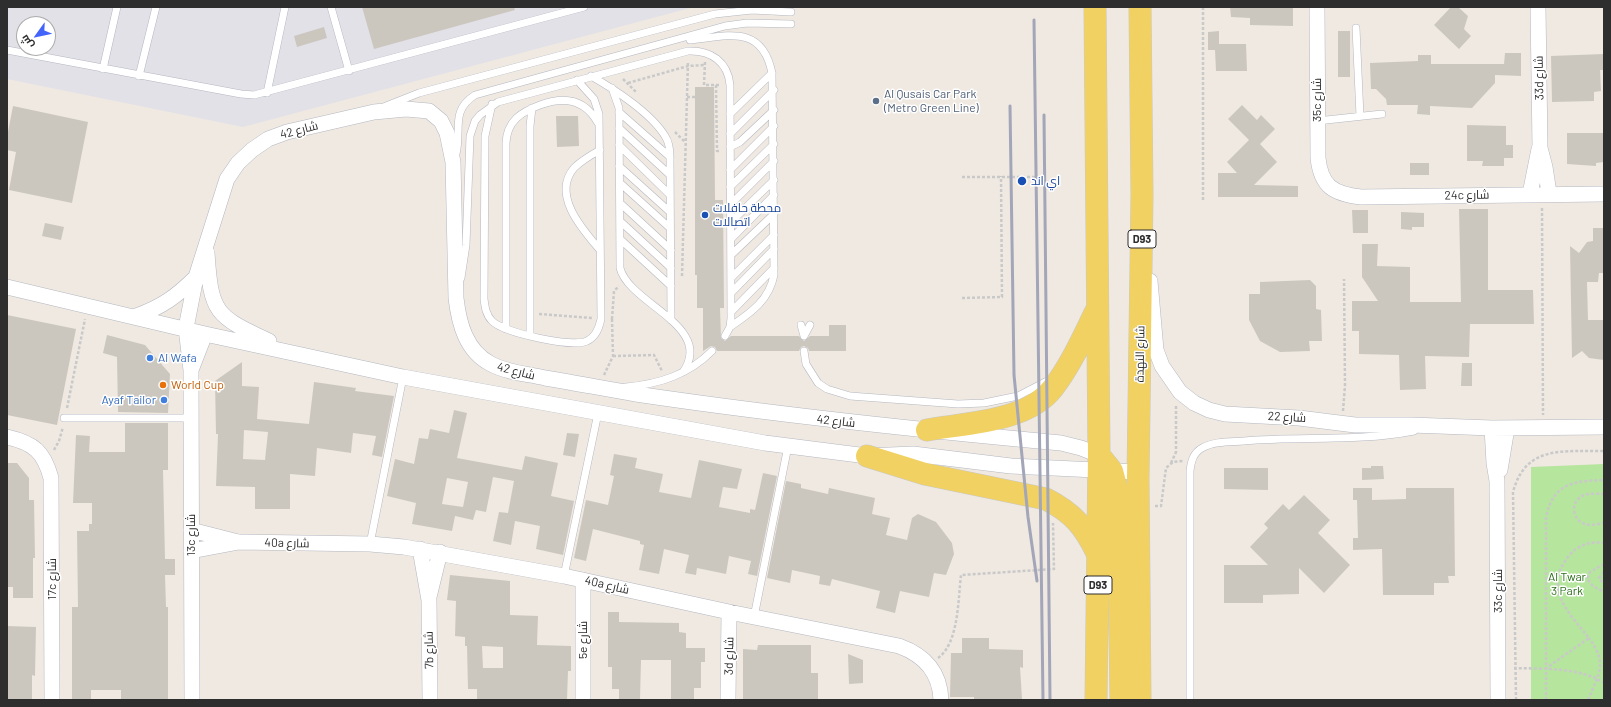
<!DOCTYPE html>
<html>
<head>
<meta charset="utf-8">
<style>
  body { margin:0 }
  #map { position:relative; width:1611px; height:707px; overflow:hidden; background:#efe9e1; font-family:Barlow,Cairo,sans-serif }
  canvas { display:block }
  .frame { position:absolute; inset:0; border:8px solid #2e2e2e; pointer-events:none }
  .north { position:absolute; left:16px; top:16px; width:40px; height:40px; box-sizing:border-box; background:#fff; border:1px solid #ababab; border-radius:50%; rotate:237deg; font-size:11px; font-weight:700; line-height:16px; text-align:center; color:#2e2e2e }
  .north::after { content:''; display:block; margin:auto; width:14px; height:18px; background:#4264fb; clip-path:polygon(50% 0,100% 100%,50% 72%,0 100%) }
</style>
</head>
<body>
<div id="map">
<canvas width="1611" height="707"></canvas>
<div class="frame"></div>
<div class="north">ش</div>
</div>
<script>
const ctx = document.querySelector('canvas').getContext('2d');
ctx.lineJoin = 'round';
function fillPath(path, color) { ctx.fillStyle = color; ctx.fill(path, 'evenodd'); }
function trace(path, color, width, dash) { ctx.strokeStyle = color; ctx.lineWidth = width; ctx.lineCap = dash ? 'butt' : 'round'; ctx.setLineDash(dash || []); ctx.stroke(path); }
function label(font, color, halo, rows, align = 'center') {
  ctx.font = font + ' Barlow,Cairo,sans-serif'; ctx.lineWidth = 3; ctx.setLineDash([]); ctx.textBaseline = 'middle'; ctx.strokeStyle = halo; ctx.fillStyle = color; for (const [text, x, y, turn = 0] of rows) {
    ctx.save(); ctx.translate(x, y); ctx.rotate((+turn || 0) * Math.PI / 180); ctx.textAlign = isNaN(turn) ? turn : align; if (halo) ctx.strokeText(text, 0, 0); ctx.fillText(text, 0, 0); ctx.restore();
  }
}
const industrial = new Path2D(`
  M7,7H694L243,127L7,79ZM24,24H48V48H24Z`);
const green = new Path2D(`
  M1604,464V700H1531V467Z`);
const building = new Path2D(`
  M362,7H514L515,10L374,49Z
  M1230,7H1293V26L1250,25V18L1231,17Z
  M1451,7H1458L1468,16L1464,29L1471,36L1459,49L1434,25Z
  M324,27L327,38L297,47L294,36Z
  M1219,31V44H1246L1247,71H1216L1215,50H1208V32Z
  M1338,31H1350V77H1338Z
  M1505,53H1521V76L1495,75V83L1472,108L1430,106V115L1417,114L1418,105H1387L1386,99L1376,89H1371L1370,63L1418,61V55H1431V64H1504Z
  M1604,54V70H1600L1601,91L1594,92V101L1552,102L1551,56Z
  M695,87H714L715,200H723L724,308H720L721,338L725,341L731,336H799L804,341L810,336H829V325H846V351H809L808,348L804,346L801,347L799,351H717L715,347L711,346L703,351V308H697V275H695Z
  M1242,105L1257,120L1261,115L1275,129L1260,144L1277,162L1254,185L1298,186V197H1218V173H1237L1227,162L1249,140L1228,119Z
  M13,106L88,122L72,203L9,190L16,152L7,150V137Z
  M556,116H578L579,146L557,147Z
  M1467,125L1506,126V145H1513V158H1504V166H1482L1483,161H1467Z
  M1567,133H1604V162L1596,163V166L1567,164Z
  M1410,163H1429V175H1410Z
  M1459,209H1488V290H1533L1534,324H1470L1469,357L1425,356L1426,389L1400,390L1399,355L1359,354V331H1352V301H1378L1362,277V244H1378L1377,266L1410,267V302H1461Z
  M1352,210H1368V233H1353Z
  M1401,212L1424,213V227H1412V230L1401,229Z
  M45,223L64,227L61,240L42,236Z
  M1593,228H1604V273H1599L1598,282H1587L1588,320H1604V360L1589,358L1582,351L1572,358L1570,246L1579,253L1587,242L1593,241Z
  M1310,280L1316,286V309L1321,310L1322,341H1309L1310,351L1280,352L1260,341L1249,320V294H1260V282Z
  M7,315L76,329L57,425L7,415Z
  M107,335L145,345L170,374L168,413L118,412L117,357L103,353Z
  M242,362V386L259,387L257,419L309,424L314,382L356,388L355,391L394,396L382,457L372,455L376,436L353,433L351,453L317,448L315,476L290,474V509H255V487L216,486L218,434H216L215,381ZM244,430L268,432L265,460L243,459Z
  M1462,363H1472V386H1461Z
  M454,410L467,413L457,458L522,470L525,456L558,463L551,496L574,501L563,555L536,549L540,526L515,521L511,545L493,541L499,512L508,513L514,481L493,477L486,512L476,510L473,520L455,516L452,531L412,524L416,503L387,496L395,459L414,464L419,438L428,439L430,429L449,433ZM447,478L468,482L463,507L442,504Z
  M125,423H168V470H163L165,559H175V575H165L166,607H168V700H121V690H91V700H72V607H78L77,531H89V524H92V503H73L76,435L90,436L89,452H125Z
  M567,433L579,434L575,457L563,455Z
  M614,454L637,458L635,468L663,474L659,492L691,498L699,460L742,469L737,489L723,487L719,507L750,513V509L755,510L763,473L777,476L757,576L748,574L751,561L729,556L726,574L697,568L696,575L685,573L689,555L664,549L659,574L639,570L644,545L640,544V541L593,529L586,561L574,558L586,500L608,505L614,476L610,475Z
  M7,463H17L29,478V500H34L35,558H33V598H13V587H7Z
  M1371,466H1383L1384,479L1362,480V468H1371Z
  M1224,468H1268V490L1224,489Z
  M786,481L801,484V488L828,494L829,488L875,498L872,514L890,518L886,535L907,540L912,518L918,514L936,522L952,543L954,554L946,575L934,573L929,597L900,591L895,613L876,608L880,591L832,579L830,586L819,584L820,576L792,570L790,583L767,578Z
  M1353,488H1372V500L1406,499V488H1454L1455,576H1448L1449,583H1434V595H1383L1382,549L1353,550V538H1358L1357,500H1353Z
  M1304,495L1330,520L1318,533L1350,565L1324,593L1299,568V594L1263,595V603H1224V565H1268L1250,547L1268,528L1264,524L1283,504L1289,510Z
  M450,575L510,581V615L538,616L537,645L571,646V671H568L567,700H477V689H468L467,646H465V637L455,636L456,601L447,600ZM482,646L503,647V668H483Z
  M608,612H619V622L679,623V632L686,633V648H705V662H701V688H694V700H671V660H641L640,700H619V689H612V667H608Z
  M7,626L36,627L35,676L32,675V700H7Z
  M962,638H989V649L1023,650V668L1020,667L1022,699L974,700V697H950L951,653H962Z
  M758,645H811V673H818V700H743V649L757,650Z
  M848,654L863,660V683L849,684Z`);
const path = new Path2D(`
  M1203,7V201
  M705,62L704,85H720
  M623,79L636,92
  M628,83L688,66L705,65
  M716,85L717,151H721
  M687,97H695
  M675,132L685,142
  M962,177H1045
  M1542,208L1543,415
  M682,276L688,61
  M962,298L1002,297L1001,176
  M539,314L592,318
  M612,319L614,291L619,286
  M613,356L654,355L662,371
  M604,375L613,356L612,319
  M67,408L85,319
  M1343,411L1345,385L1344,279
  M54,450L59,441L63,427
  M1171,463L1176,452V405
  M1604,494C1598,494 1590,493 1585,495C1570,499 1571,520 1585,524C1590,526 1598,524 1604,523
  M1155,506H1161L1166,468L1173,462L1183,461
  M1604,564L1590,572L1587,579L1593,586L1604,592
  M1604,572L1599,578L1604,584
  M938,658C959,643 958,599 961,575L1054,569L1053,523
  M1514,668C1543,669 1580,667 1604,683
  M1545,669L1589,638C1569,613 1543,589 1568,557C1577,545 1590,541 1604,543
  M1516,700L1513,492C1526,444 1564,452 1604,451
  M1546,700V517C1553,483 1574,481 1604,480
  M1588,700C1599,673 1608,664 1589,638`);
const lane = new Path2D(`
  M331,7L349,71
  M1356,28L1360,116
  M690,40C728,36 762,24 772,73L774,275C769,301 750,313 730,327
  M7,50L241,94L254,95L584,7
  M103,69L117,7
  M139,76L156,7
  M591,76C614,89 651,113 665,136C669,142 670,150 670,157L671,320
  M612,88L619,108L620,268C629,304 715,326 683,372
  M267,93L285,7
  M492,104L485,136L484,299C485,307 486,315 492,321C504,333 573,348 587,341C596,337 599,328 601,319L599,114L594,99L577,80
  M386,106L419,93L715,14L752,10L791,12
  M619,112L670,157
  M730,114L772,73
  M1317,121L1382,114
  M619,128L670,175
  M730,134L774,90
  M619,145L670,195
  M730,147L740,142L774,110
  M600,150C591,155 581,161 574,168C551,195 583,230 600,250
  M456,154C462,130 450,111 475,95L725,26L747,23L791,24
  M619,166L670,212
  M730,170L774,126
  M620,183L670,228
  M730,187L774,144
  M620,203L671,250
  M730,205L774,161
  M620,221L671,268
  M730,223L774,180
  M620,239L671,286
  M731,239L774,195
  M731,255L774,214
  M461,278L466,245L470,136L475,121L480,115L498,102L688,51C711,50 728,62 730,85L731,318L730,327L725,336
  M731,278L774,235
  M731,293L774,249
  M731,312L774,268
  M801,325L804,336L810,325
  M506,329V143C507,121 521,112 540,105C564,96 585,99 598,123
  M530,336V126L532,108
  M804,351L806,364L818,383L827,389L850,396L958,404L984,403L1018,396L1047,381
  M626,387C659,384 688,375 712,351
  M64,418H191
  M370,544L403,377
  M564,576L598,413
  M754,617L788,446
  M1190,700V471C1191,462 1193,453 1202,448C1214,441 1231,442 1244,441C1300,436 1358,442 1414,431`);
const street = new Path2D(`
  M1317,7L1318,158C1321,186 1333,194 1361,197L1604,194
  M1538,7L1540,148L1545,167L1549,193
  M1530,194L1539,149
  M207,253C211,313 215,316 269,341
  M1150,281L1156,350L1162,366L1180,392L1194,403L1209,410L1225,414L1299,418L1355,425H1411L1492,428L1604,427
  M7,287L205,334L403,377L765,443L867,456L913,454L1011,466L1138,472
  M136,316C162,307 177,296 196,277
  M191,370L205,334
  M1492,428L1494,463L1497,481L1498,700
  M7,437C34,443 44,452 51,478L52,700
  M1500,470L1507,428
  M191,530L238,542
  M420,549L429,600L430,700
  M191,551L239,542L370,544L404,547L564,576L729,612L899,646C924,655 940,672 941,700
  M583,580V700
  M429,597L440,552
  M192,700L191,370L186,328L196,277L227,179L238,163L252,150L268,139L287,132L374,112L406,109L429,111L441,121L447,133L453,162L456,298C459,324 466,351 491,364C508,373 528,374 545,378C576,383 606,389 636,394C777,415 919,430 1061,443L1081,448L1099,455
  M728,700L729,612`);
const primary = new Path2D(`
  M1095,7L1099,455L1096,700
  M1140,7L1142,195L1138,478L1140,700
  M927,430C966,423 1027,422 1053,388C1071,365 1083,337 1096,311
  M1099,455L1112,471L1118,494L1121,700
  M867,456L925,474L1046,499C1073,513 1084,526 1097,553`);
const rail = new Path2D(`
  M1034,20L1043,700
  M1010,106L1014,375L1028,517L1037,581
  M1044,115L1050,700`);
const markers = [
  [876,101,4,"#5c6f8a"],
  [1022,181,5,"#1a4fb4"],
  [705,215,4,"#1a4fb4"],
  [150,358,4,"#3f7fe0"],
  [163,385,4,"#e8710a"],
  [164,400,4,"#3f7fe0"]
];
const shields = [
  [1142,239,28],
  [1098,585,28]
];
const shieldNames = [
  ["D93",1142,239],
  ["D93",1098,585]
];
const streetNames = [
  ["33d شارع",1539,78,-91],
  ["35c شارع",1317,100,-90],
  ["شارع 42",299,130,-15],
  ["24c شارع",1467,195,-1],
  ["شارع النهدة",1140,354,-89],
  ["شارع 42",516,371,14],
  ["شارع 22",1287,417,3],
  ["شارع 42",836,421,6],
  ["13c شارع",191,535,-90],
  ["40a شارع",287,543,1],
  ["17c شارع",52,579,-90],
  ["40a شارع",607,585,13],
  ["33c شارع",1498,591,-90],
  ["5e شارع",583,640,-90],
  ["7b شارع",429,650,-91],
  ["3d شارع",729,656,-89]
];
const serviceNames = [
  ["Al Qusais Car Park",884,94],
  ["(Metro Green Line)",884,108]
];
const transitNames = [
  ["اي اند",1031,181],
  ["محطة حافلات",713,208],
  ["اتصالات",713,222]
];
const shopNames = [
  ["Al Wafa",158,358],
  ["Ayaf Tailor",156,400,"right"]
];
const foodNames = [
  ["World Cup",171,385]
];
const parkNames = [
  ["Al Twar",1567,577],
  ["3 Park",1567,591]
];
fillPath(industrial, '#e3e1e8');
fillPath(green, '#b6e59e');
fillPath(building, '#cbc7bf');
trace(lane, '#b4b7c1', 8);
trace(street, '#b4b7c1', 16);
trace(primary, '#c9c9c9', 23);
trace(path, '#c9c9c9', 2.5, [3, 2]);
trace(lane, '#fff', 7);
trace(street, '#fff', 15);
trace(primary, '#f2d163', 22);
trace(rail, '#a3a6b8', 3);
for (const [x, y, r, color] of markers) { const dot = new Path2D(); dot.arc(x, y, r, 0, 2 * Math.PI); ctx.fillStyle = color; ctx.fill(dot); trace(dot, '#fff', 1.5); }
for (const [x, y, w] of shields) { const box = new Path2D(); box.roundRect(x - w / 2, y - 9, w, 18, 3); ctx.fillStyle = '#fff'; ctx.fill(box); trace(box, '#2e2e2e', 1); }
label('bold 11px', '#2e2e2e', null, shieldNames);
label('12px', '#2e2e2e', '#fff', streetNames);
label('12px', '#4e5e75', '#fff', serviceNames, 'left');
label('12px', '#164399', '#fff', transitNames, 'left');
label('12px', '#366cbe', '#fff', shopNames, 'left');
label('12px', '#c56008', '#fff', foodNames, 'left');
label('12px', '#2c6e1b', '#fff', parkNames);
</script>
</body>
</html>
